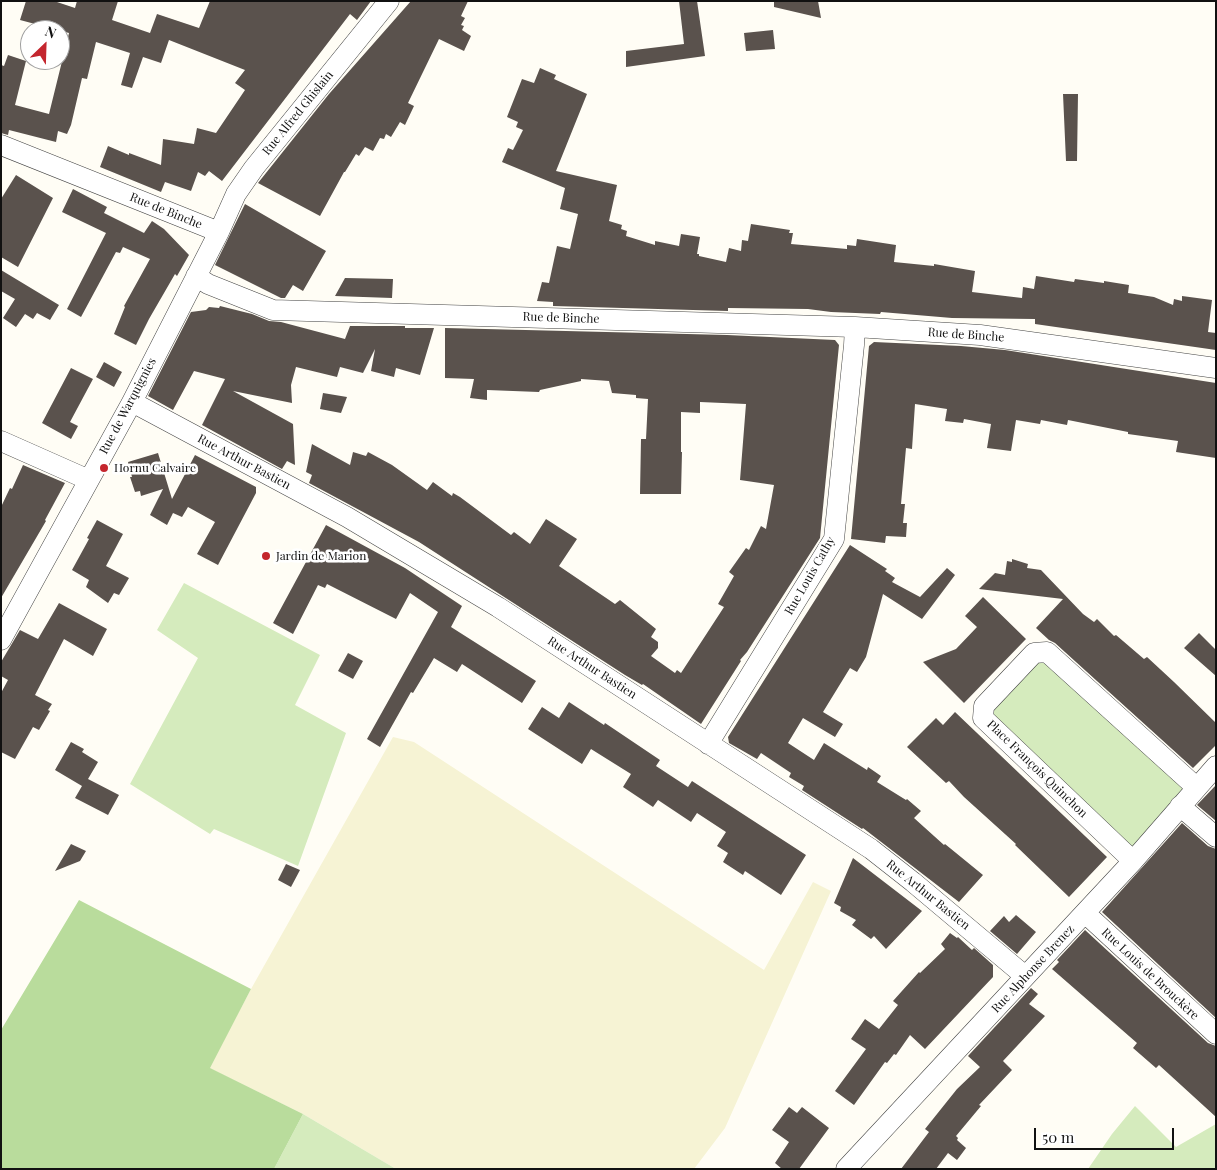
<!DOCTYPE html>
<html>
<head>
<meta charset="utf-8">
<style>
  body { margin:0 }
  #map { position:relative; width:1217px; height:1170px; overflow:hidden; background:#fffdf5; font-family:"Playfair Display",serif }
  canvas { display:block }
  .frame { position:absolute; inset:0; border:2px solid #111; pointer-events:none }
  .north { position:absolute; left:20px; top:20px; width:50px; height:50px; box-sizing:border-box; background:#fff; border:1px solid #a0a0a0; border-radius:50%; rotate:24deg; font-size:14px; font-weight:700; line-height:20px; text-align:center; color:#111 }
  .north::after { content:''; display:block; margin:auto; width:18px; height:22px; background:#c4262e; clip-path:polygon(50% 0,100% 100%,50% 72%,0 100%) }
  .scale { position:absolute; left:1034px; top:1128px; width:140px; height:22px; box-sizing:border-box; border:2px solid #111; border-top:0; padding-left:6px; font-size:15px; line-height:18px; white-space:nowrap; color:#111; -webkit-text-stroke:4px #fff; paint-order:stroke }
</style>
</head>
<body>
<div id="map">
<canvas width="1217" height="1170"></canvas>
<div class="frame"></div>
<div class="north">N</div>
<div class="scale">50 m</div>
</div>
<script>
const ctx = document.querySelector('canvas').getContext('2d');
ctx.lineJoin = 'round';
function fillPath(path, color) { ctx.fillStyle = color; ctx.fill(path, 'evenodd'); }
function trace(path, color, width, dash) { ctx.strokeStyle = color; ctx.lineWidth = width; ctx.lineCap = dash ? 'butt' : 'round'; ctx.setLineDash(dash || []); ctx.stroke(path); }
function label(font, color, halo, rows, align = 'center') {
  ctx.font = font + ' "Playfair Display",serif'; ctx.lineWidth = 5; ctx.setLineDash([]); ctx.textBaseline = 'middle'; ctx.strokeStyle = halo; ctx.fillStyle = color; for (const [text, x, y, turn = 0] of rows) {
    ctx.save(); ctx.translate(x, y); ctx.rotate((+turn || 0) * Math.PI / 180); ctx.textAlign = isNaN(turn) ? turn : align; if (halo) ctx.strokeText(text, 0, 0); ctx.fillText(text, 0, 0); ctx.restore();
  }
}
const farmland = new Path2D(`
  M393,737L414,742L764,970L813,882L831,891L725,1128L694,1169H396L303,1114L209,1068L251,989Z`);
const green = new Path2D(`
  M184,583L320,655L295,705L346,733L298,866L214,829L210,834L130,784L198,658L157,630Z
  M1034,653L1196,787L1133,861L984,706Z
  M1135,1106L1176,1147L1216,1124V1169H1088L1112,1134Z
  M303,1114L396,1169H274Z`);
const forest = new Path2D(`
  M79,900L251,989L210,1068L303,1114L274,1169H1V1030Z`);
const building = new Path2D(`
  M26,1H54L75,8L77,1H118L112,20L150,33L157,14L199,28L210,1H371L357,20L350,14L222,181L209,171L205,176L198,172L191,191L165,182L161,192L100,167L108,146L129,155V153L161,165L163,139L194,144L197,128L216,133L245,90L235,83L245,70L169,40L161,63L143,57L132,88L121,85L130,53L96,42L87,79L82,78L71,125L67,134L58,131L56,142L9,130L8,135L1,133V65L4,66L8,55L26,61L15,105L49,114L69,33L20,20Z
  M411,1H468L461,16L465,18L461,25L464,26L462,30L471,36L464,51L439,39L408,103L414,106L405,125L400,122L391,137L386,134L384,139L380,138L373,151L365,147L359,156L356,154L345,172H344L320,216L258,183L329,94Z
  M679,1H697L705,56L626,67V51L684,44Z
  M774,1H818L821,18L774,7Z
  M773,30L775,49L746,51L744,33Z
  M540,68L556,75L554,79L587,94L556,171L617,185L609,221L622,225L621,229L627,231L626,236L655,245V241L679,246L681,234L700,237L697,254H699V256L726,262L729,248L741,251L742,240L748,241L751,224L790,230L789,233H793L791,244L847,249V245L856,246L857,239L896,245L894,262L934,266V264L975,271L972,292L1022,298L1023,287L1034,289L1036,276L1074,282L1075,279L1104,283V281L1129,285L1128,293L1154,297L1173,305L1174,299L1182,301V296L1212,300L1208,332L1216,333V350L1035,324V319L952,318L881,312L880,314L831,312L808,309L728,308V311L553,306V302L537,301L542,282L549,283L557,246L570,249L578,214L560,209L565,188L502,162L508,148L513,150L523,130L516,127L518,122L507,117L522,79L534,83Z
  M1063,94H1078L1077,161H1066Z
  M16,175L53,198L18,267L1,257V199Z
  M73,189L107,207L104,213L144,233L152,221L164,229L189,255L177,276L175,274L149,319L136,345L114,334L125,307L124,306L150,259L123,247L120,253L116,252L81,317L67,309L106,233L62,212Z
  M245,204L326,251L303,291L293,285L285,298H281L215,265Z
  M1,270L59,305L50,320L37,313L33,319L25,314L16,327L3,318L15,299L1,291Z
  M345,278L393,279L392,298L335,296Z
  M220,306L252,314L269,321L281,322L345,339L350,326H405V328H434L420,375L396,368L394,377L371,371L375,349L363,373L340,367L337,377L296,367L291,385L292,403L233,391L293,424L295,465L287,461L282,469L202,425L225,379L194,371L173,410L148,396L191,312L206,310L209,307L219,308Z
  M445,328L727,335L835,340L839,345L820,538L747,652L740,660L741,661L701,724L643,684L642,685L625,675L419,542L309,483L312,475L306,472L312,444L350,465L353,452L366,456L368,452L392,465L427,490L433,482L452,496L453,493L460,497L511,535L514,532L530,544L546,519L577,539L559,566L615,604L620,600L656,629L651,637L658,642V648L651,656L675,673L677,670L681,673L724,607L718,604L734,576L729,572L746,548L749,550L761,526L766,529L774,485L740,480L746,404L700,402V413L681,412V452H682L681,494H640L641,439H646L648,399L636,398V395L612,393L609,381L581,379V381L540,390L539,392L487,390V400L470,398L474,379L445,378Z
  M874,342L961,346L1005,350L1216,383V458L1176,452L1178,441L1128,434V432L1068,420L1067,425L1041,420L1040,424L1016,420L1011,451L987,448L991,424L964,419L963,423L945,421L947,409L915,404L912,449L906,448L901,504H905L903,523H907L906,537L886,536L885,543L851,539L869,346Z
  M104,362L122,372L114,387L96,377Z
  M71,368L93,379L70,422L78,426L71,439L42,423Z
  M323,393L347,397L341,413L320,409Z
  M158,453L172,499L195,455L256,487V493L218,565L197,554L215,522L188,507L182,517L173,513L167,525L150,515L163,489L141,496L140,491L135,492L130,477H132L128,462Z
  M23,465L65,483L45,520L46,521L1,598V507L10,488L12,489Z
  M97,520L123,534L106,566L129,578L119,595L114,593L108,603L86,587L89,580L72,570L89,539L87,538Z
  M326,525L405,568L462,606L451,627L536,681L522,703L462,664L457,672L434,658L413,693L411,692L380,747L367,739L438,612L410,593L396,619L327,584L325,588L318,585L293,634L273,623Z
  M850,545L887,569L885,571L895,578L892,582L920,597L947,568L955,575L922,619L883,594L866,657L857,672L850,668L823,712L843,724L835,737L803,718L788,743L814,760L824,743L867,770L868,767L881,776L877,782L906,800L907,799L921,811L914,818L944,845L945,844L983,875L959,902L863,828L862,829L802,790L804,786L789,777L791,773L761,753L757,759L729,743L728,737Z
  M1012,559L1028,564L1027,568L1041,570L1083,614L1094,622L1097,619L1114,636L1116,635L1144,659L1147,657L1174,682L1216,723V745L1193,768L1055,643L1049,640L1036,628L1063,599L979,589L995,573L1005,575L1007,561L1012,562Z
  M983,597L1026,639L964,703L923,662L956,649L977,627L965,616Z
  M59,603L107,629L93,656L64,639L35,695L52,704L48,710L50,711L39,730L33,727L15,759L1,752V693L8,680L1,676V662L20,630L38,639Z
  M1199,633L1216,650V676L1184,648Z
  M348,653L363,661L353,679L338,671Z
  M569,702L604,725L605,723L660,760L656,766L688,787L692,781L806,855L781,895L745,871L743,875L723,862L728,853L717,846L726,832L697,813L691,822L658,800L653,807L623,787L631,774L591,749L582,764L528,729L542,707L559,718Z
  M955,712L1107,857L1069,897L1015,845L1016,844L964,797L949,781L946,783L907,747L936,718L943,725Z
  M71,742L84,749L82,752L98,762L88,779L119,795L108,815L75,798L82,786L55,770Z
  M1216,785V821L1197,805Z
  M1182,823L1208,846L1216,849V1018L1102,912Z
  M71,844L86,851L80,861L55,871Z
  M853,858L922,911L886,949L874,936L871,939L852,925L856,920L840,911L841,907L834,903Z
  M286,864L300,870L291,887L278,880Z
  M1016,915L1036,932L1017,954L990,931L1004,916L1009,922Z
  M1085,930L1208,1043L1216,1046V1117L1159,1065L1156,1068L1133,1048L1137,1043L1052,969L1059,962L1057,960Z
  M950,933L957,938L958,937L972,950L974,948L993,965V977L925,1049L910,1035L896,1055L894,1054L887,1063L885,1062L854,1105L835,1091L866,1049L851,1039L865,1019L879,1029L898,1005L893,1001L919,972L920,973L945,949L941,944Z
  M1031,988L1038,994L1029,1004L1045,1016L1003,1061L1012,1070L979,1105L981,1106L956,1136L958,1138L957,1140L966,1148L957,1160L948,1153L936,1169H901L929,1132L925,1129L957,1089L980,1067L968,1056Z
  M789,1107L797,1113L802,1107L829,1128L799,1169H782L775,1163L789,1142L772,1130Z`);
const minor = new Path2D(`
  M1,145L219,232
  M196,276L208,284L273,310L855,327L980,335L1216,368
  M132,402L347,517L498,607L871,849L913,882L1025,976
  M1,441L89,480
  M1,640L132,402L219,232L236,194L254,168L389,1
  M708,744L834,539L854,345L855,327
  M1180,806L1216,837
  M1133,861L983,718L984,706L1034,653L1047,652L1196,787
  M1085,913L1216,1034
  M846,1169L1133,861L1216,766`);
const markers = [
  [104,468,5,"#c4262e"],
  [266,556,5,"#c4262e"]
];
const streetNames = [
  ["Rue Alfred Ghislain",298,113,-51],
  ["Rue de Binche",166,211,22],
  ["Rue de Binche",561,318,2],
  ["Rue de Binche",966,335,4],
  ["Rue de Warquignies",128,406,-62],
  ["Rue Arthur Bastien",244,462,28],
  ["Rue Louis Cathy",810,576,-60],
  ["Rue Arthur Bastien",592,668,33],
  ["Place François Quinchon",1037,769,44],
  ["Rue Arthur Bastien",928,895,39],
  ["Rue Alphonse Brenez",1033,969,-47],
  ["Rue Louis de Brouckère",1150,974,43]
];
const poiNames = [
  ["Hornu Calvaire",114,468],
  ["Jardin de Marion",276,556]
];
fillPath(farmland, '#f6f3d4');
fillPath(green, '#d5ebbd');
fillPath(forest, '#b9dc9c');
fillPath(building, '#5a524d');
trace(minor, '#444', 21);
trace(minor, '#fff', 20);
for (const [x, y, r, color] of markers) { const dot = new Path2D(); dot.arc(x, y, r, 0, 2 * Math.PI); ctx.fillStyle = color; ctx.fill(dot); trace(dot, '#fff', 2); }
label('12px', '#111', '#fff', streetNames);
label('12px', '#111', '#fff', poiNames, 'left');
</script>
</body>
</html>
